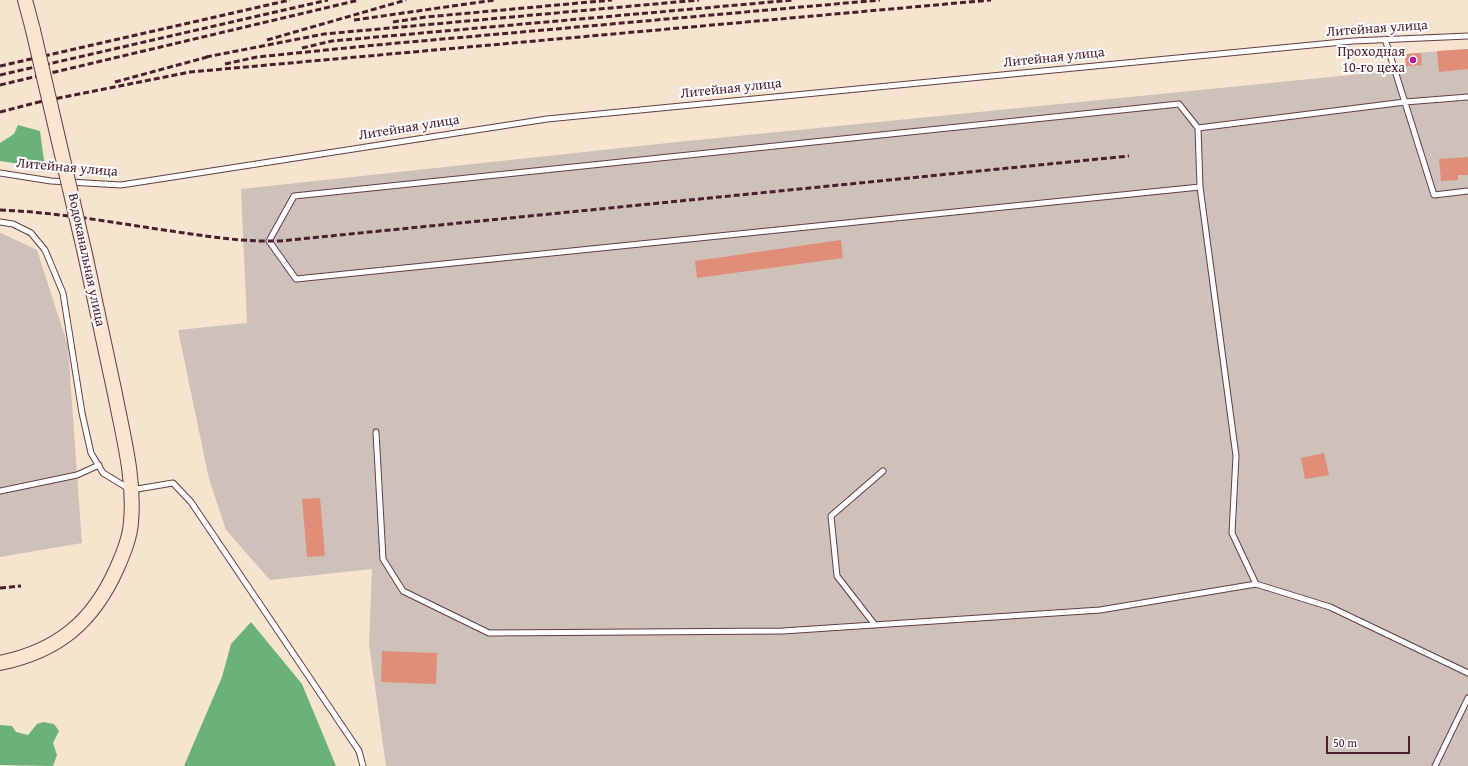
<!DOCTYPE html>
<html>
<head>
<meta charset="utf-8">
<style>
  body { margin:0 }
  #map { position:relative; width:1468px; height:766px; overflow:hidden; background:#f6e4cf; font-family:"Gentium Book Plus",serif }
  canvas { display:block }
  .scale { position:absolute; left:1326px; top:736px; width:84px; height:18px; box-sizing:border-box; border:2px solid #4a1f2b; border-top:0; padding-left:5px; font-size:12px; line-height:14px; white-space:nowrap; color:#4a1f2b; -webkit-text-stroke:3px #fff; paint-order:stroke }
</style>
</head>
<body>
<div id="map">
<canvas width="1468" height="766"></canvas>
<div class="scale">50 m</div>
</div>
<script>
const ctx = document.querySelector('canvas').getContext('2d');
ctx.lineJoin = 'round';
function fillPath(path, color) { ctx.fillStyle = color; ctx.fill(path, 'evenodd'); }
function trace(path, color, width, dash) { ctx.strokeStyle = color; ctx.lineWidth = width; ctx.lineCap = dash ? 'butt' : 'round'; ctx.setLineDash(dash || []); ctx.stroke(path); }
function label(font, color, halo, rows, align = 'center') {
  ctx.font = font + ' "Gentium Book Plus",serif'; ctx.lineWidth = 4; ctx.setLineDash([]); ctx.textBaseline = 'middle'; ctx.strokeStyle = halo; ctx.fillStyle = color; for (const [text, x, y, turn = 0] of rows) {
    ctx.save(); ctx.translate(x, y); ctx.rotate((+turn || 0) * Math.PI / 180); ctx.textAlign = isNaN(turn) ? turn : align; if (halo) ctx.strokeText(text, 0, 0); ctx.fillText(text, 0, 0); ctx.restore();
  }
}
const industrial = new Path2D(`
  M1468,49V766H386L369,644L372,569L270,580L226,530L209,479L178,330L247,323L241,189L677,142L1371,73L1406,66L1405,54Z
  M1,233L37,250L68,346L82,543L0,557V234Z`);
const forest = new Path2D(`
  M18,125L40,131L45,168L0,161V143L14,134Z
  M251,622L302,684L336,766H184L222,677L231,644Z
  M43,722L54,724L59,731L53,743L57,755L53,766L0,765V725L12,726L16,732L28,735L37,724Z`);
const building = new Path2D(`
  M1468,49V69L1439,72L1437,51Z
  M1421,53L1422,65L1406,66L1405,54Z
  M1468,157V175H1458V180L1441,181L1439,159Z
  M841,240L843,258L697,278L695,261Z
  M1324,453L1329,475L1305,479L1301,458Z
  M320,498L325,556L307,557L302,499Z
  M382,651L437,653L436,684L381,682Z`);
const service = new Path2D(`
  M1385,39L1434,195L1468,191
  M1198,128L1405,102L1468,97
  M0,173L51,181L121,185L547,119L1353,41L1468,36
  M1200,187L296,279L269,241L294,196L1179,104L1198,128L1200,187L1236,456L1232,533L1256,584
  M0,222L13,224L31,233L45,250L63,293L82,413L91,453L103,473L131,490L173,483L191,502L359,751L363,766
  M376,432L383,559L403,591L489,633L783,631L1100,610L1256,584L1330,607L1468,673
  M0,491L77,475L99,465
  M875,625L837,576L831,516L883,471
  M1435,766L1468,698`);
const secondary = new Path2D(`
  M25,0L33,30
  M0,663C58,651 93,622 117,568C123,554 130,538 131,522C135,479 123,436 115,394C105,347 95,301 85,254`);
const rail = new Path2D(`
  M354,20L495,0
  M393,22L426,17L612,0
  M267,40L406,0
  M302,48L332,41L794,0
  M206,57L324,34L699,0
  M225,64L257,57L376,45L880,0
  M0,66L290,0
  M0,75L328,0
  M115,82L211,56
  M0,85L359,0
  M39,102L190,72L991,0
  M0,112L43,101
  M0,210C52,212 105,221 157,229C200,235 236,242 280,241L1129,156
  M0,588L21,586`);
const secondaryBridge = new Path2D(`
  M33,30L85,254`);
const markers = [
  [1413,60,4,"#b5179e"]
];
const streetNames = [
  ["Литейная улица",1377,29,-4],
  ["Литейная улица",1054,58,-6],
  ["Литейная улица",731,89,-6],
  ["Литейная улица",409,128,-9],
  ["Литейная улица",67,168,5],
  ["Водоканальная улица",86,260,78]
];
const poiNames = [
  ["Проходная",1405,52],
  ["10-го цеха",1405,68]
];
fillPath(industrial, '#cec1ba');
fillPath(forest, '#6ab278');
fillPath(building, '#e08e7a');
trace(service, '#643d44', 7);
trace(secondary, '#643d44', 16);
trace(service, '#fff', 5);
trace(secondary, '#fbe5cf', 14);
trace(rail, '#4a1f2b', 3, [6, 3]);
trace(secondaryBridge, '#643d44', 16, []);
trace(secondaryBridge, '#fbe5cf', 14);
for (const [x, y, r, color] of markers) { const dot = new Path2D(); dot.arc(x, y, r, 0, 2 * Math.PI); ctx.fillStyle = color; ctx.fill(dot); trace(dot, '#fff', 1.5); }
label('14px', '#4a1f2b', '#fff', streetNames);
label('14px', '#4a1f2b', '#fff', poiNames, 'right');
</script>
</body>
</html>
